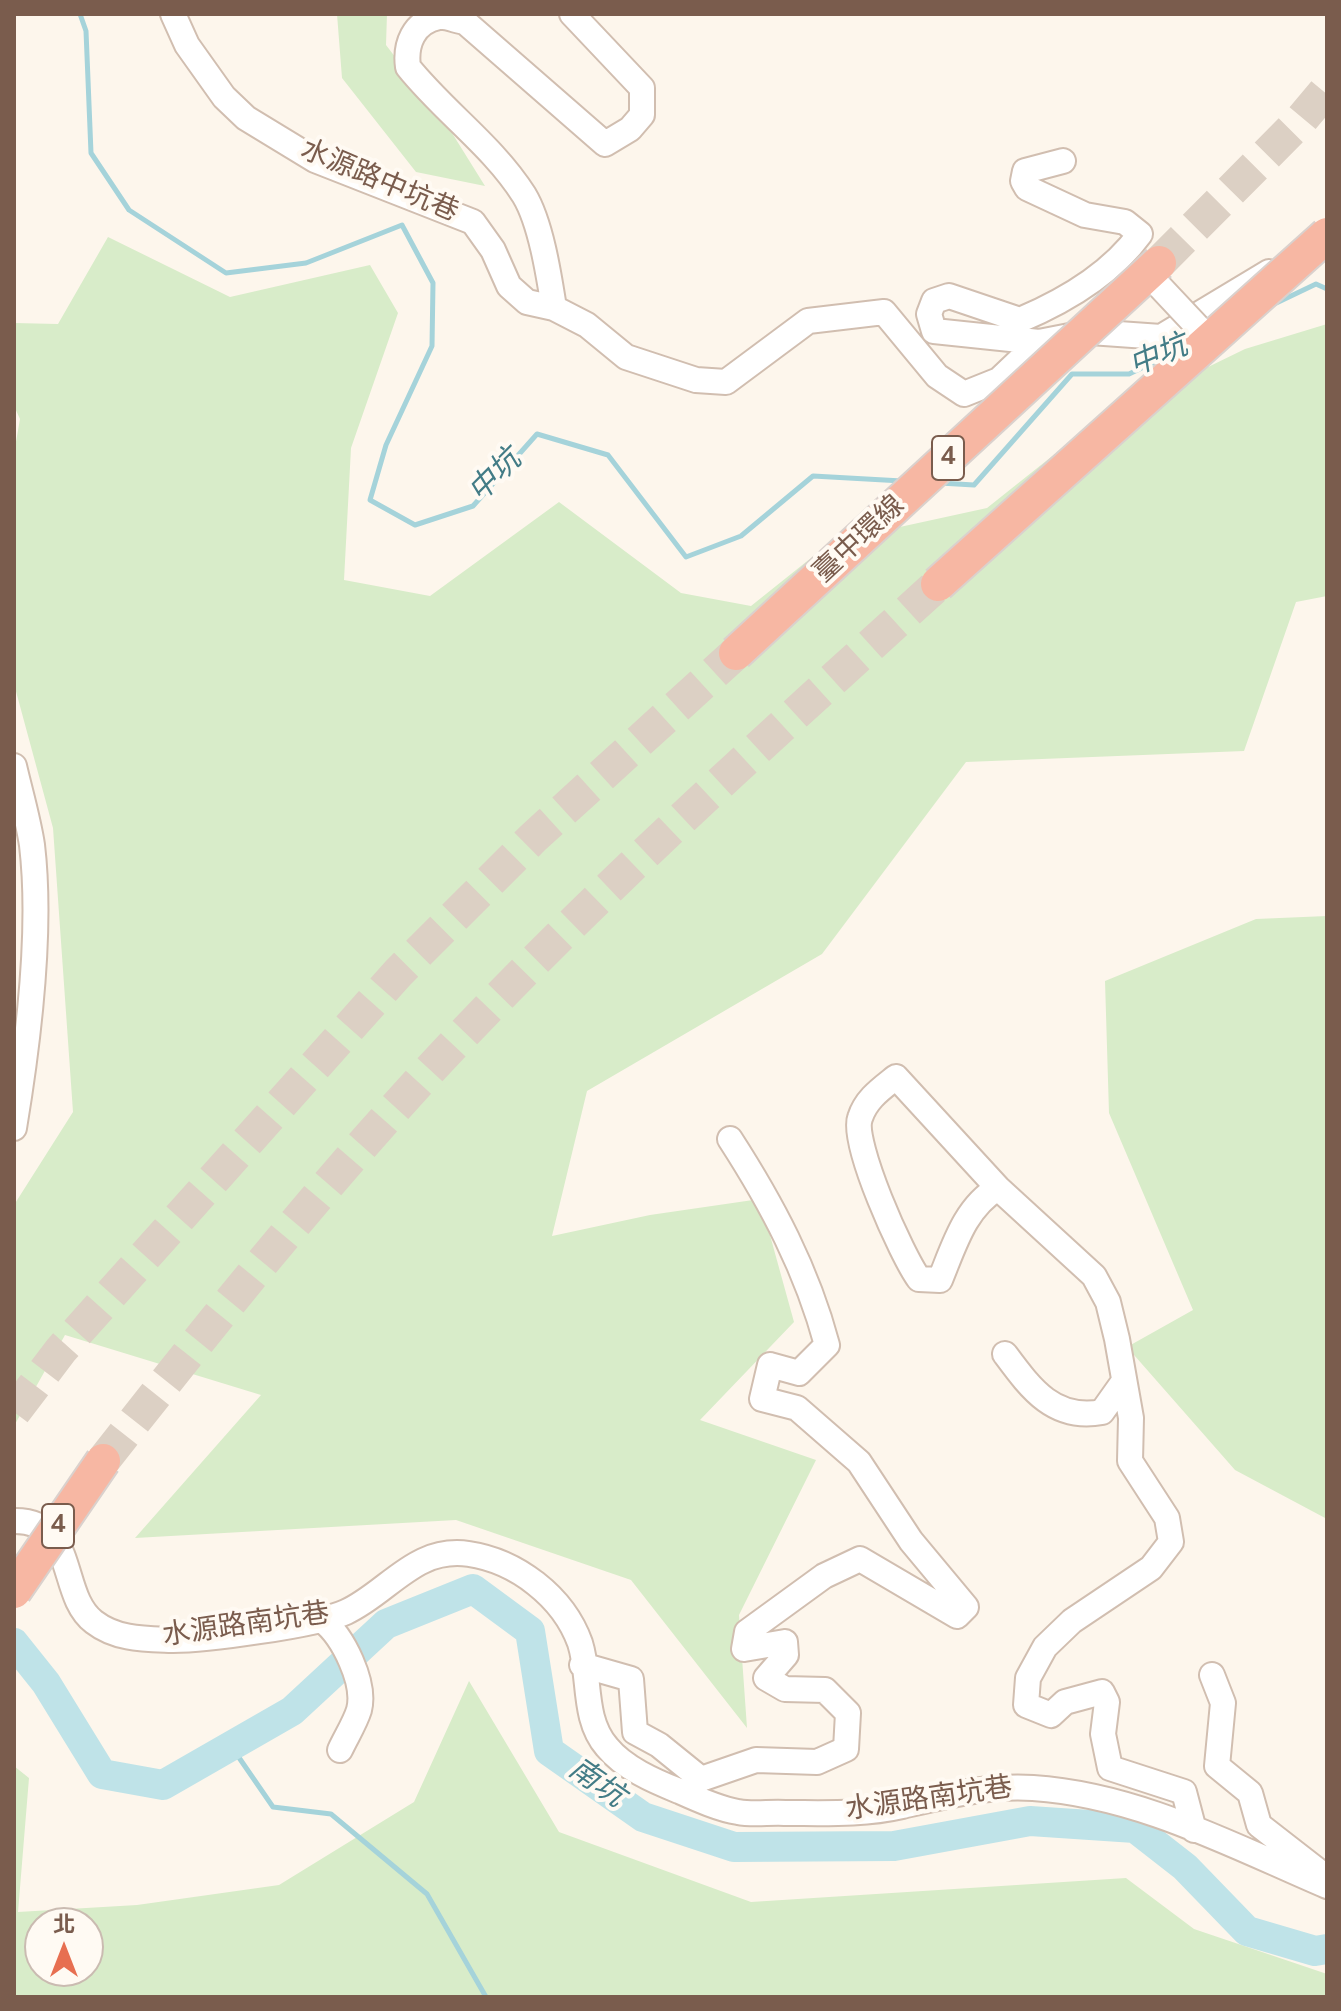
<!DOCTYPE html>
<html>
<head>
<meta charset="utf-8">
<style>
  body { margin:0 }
  #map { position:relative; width:1341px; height:2011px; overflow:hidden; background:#fdf6ec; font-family:"Nunito Sans","Noto Sans TC",sans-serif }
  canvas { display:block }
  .frame { position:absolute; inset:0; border:16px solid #7a5c4d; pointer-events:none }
  .north { position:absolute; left:24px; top:1907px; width:80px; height:80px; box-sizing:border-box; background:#fffaf3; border:2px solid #cabbb1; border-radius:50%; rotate:0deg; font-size:22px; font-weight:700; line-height:32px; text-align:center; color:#7a5c4d }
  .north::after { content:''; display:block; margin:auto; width:28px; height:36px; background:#e76f51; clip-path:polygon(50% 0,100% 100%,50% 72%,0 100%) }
</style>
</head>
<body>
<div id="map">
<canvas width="1341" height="2011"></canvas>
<div class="frame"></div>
<div class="north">北</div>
</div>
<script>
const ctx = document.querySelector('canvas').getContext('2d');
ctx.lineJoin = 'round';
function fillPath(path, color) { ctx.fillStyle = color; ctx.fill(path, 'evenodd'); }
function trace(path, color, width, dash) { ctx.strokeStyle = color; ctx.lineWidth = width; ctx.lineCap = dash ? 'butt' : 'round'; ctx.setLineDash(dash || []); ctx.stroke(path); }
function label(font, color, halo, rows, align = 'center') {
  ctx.font = font + ' "Nunito Sans","Noto Sans TC",sans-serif'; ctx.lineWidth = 8; ctx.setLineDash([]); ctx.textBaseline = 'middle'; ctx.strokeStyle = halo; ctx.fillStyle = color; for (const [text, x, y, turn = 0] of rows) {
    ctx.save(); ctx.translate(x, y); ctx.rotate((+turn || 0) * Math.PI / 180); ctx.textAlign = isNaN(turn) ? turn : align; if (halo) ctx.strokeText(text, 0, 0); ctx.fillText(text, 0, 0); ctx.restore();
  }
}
const green = new Path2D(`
  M337,14H387L386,45L447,125L485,186L416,172L342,78Z
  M108,237L230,297L370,265L398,313L351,448L344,580L430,596L559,502L681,593L751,606L831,542L987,508L1095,422L1245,349L1327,324V596L1296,602L1244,751L966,762L822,954L587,1091L552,1236L650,1215L760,1199L794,1322L700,1420L816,1460L739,1615L747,1728L631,1580L456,1520L135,1538L261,1395L65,1335L14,1426V1205L73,1112L53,828L14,684V453L20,419L14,406V323L58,324Z
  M1327,916V1519L1235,1470L1127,1347L1193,1310L1109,1113L1105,981L1256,919Z
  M469,1681L559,1832L751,1902L1126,1878L1194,1929L1327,1974V1997H14V1766L29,1778L18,1912L137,1905L279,1885L414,1802ZM40,1923H88V1971H40Z`);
const stream = new Path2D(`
  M80,14L86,31L91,153L129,210L226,273L306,263L402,225L433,283L432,346L386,445L370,500L415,525L473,506L537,434L608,455L686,557L741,536L813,476L902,481
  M1270,306L1316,284L1327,289
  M940,483L974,485L1072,374H1129L1171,354
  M231,1746L273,1807L331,1814L427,1894L486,1997`);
const river = new Path2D(`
  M14,1643L46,1683L102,1774L163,1785L292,1711L386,1624L473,1589L530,1631L549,1751L643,1817L734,1847L894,1846L1030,1821L1135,1828L1185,1867L1247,1931L1315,1951L1327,1949`);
const highwayTunnel = new Path2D(`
  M1159,263L1301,120L1327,89
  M14,1412L61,1350L398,973L533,838L736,653
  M103,1461C211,1324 320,1188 439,1060C597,891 768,739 938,584`);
const minor = new Path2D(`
  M173,14L187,45L224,97L246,118L315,160L473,222L493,250L509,286L527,302L554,308
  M572,14L642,88V115L630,129L605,144L465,22C457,21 446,16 439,17C413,22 405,45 408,67C444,112 493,146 524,195C541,223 549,276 554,308L587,325L626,357L696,380L726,382L808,321L884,312L937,376L964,394L999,380L1039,342L1090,332L1161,337L1269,272
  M1039,342L934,331L929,314L934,301L949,296L1020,320C1065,301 1111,274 1140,234L1125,222L1085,215L1027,188L1023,181L1025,171L1063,161
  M14,766C20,792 28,819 32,845C42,929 28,1044 14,1128
  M998,1188C965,1207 954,1246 940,1280L919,1279C902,1256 851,1142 860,1118C866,1099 881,1089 896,1077L998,1188L1094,1276L1108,1302L1117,1339L1131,1418L1130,1461L1167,1518L1171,1542L1151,1568L1072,1621L1045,1647L1028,1678L1026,1705L1051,1715L1065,1702L1102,1692L1107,1702L1103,1734L1110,1768L1184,1792L1194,1830
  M1005,1354C1031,1389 1054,1421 1102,1412L1124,1381
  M14,1521C78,1520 58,1595 94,1622C116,1639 143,1639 169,1640C201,1641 318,1625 346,1612C389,1592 415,1546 469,1554C516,1561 563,1596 580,1643C591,1677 582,1718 607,1747C624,1768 654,1781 679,1791C697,1799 719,1809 738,1812C753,1815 770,1812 785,1813C825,1813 863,1815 902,1806C945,1796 987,1785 1033,1788C1138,1795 1231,1845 1327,1886
  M322,1620C343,1636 366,1683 359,1710C355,1723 346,1737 340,1750
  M582,1665L631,1679L635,1732L659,1745L701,1779L756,1760L817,1762L846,1749L848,1713L825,1690L785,1689L766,1678L786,1655L785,1642L744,1649L747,1632L824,1576L860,1559L957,1616L966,1607L911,1541L859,1462L797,1408L762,1399L770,1365L799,1373L827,1345C807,1270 772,1204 730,1139
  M1212,1675L1223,1703L1217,1766L1250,1793L1259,1825L1322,1874`);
const minorBridge = new Path2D(`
  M1148,274L1210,340`);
const highwayBridge = new Path2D(`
  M938,584L1327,235
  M736,653L1159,263
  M14,1591L103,1461`);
const shields = [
  [948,458,32],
  [58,1526,32]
];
const shieldNames = [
  ["4",948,458],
  ["4",58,1526]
];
const streetNames = [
  ["水源路中坑巷",379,182,23],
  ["臺中環線",860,540,-43],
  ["水源路南坑巷",246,1626,-8],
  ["水源路南坑巷",929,1800,-8]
];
const waterNames = [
  ["中坑",1159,357,-23],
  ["中坑",496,477,-45],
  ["南坑",596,1784,35]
];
fillPath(green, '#d8ecc9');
trace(stream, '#a5d3da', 5);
trace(river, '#bfe3e8', 30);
trace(highwayTunnel, '#dcd0c4', 34, [34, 17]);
trace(minor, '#d1beb0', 28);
trace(minor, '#fff', 24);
trace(minorBridge, '#d1beb0', 28, []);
trace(highwayBridge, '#dad1cd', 38, []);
trace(minorBridge, '#fff', 24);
trace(highwayBridge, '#f7b7a3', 34);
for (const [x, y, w] of shields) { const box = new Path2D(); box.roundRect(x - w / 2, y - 22, w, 44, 6); ctx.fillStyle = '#fffaf3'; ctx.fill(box); trace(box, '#7a5c4d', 2); }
label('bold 26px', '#7a5c4d', null, shieldNames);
label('28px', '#7a5c4d', '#fffaf3', streetNames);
label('italic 30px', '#437c86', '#fffaf3', waterNames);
</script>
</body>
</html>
